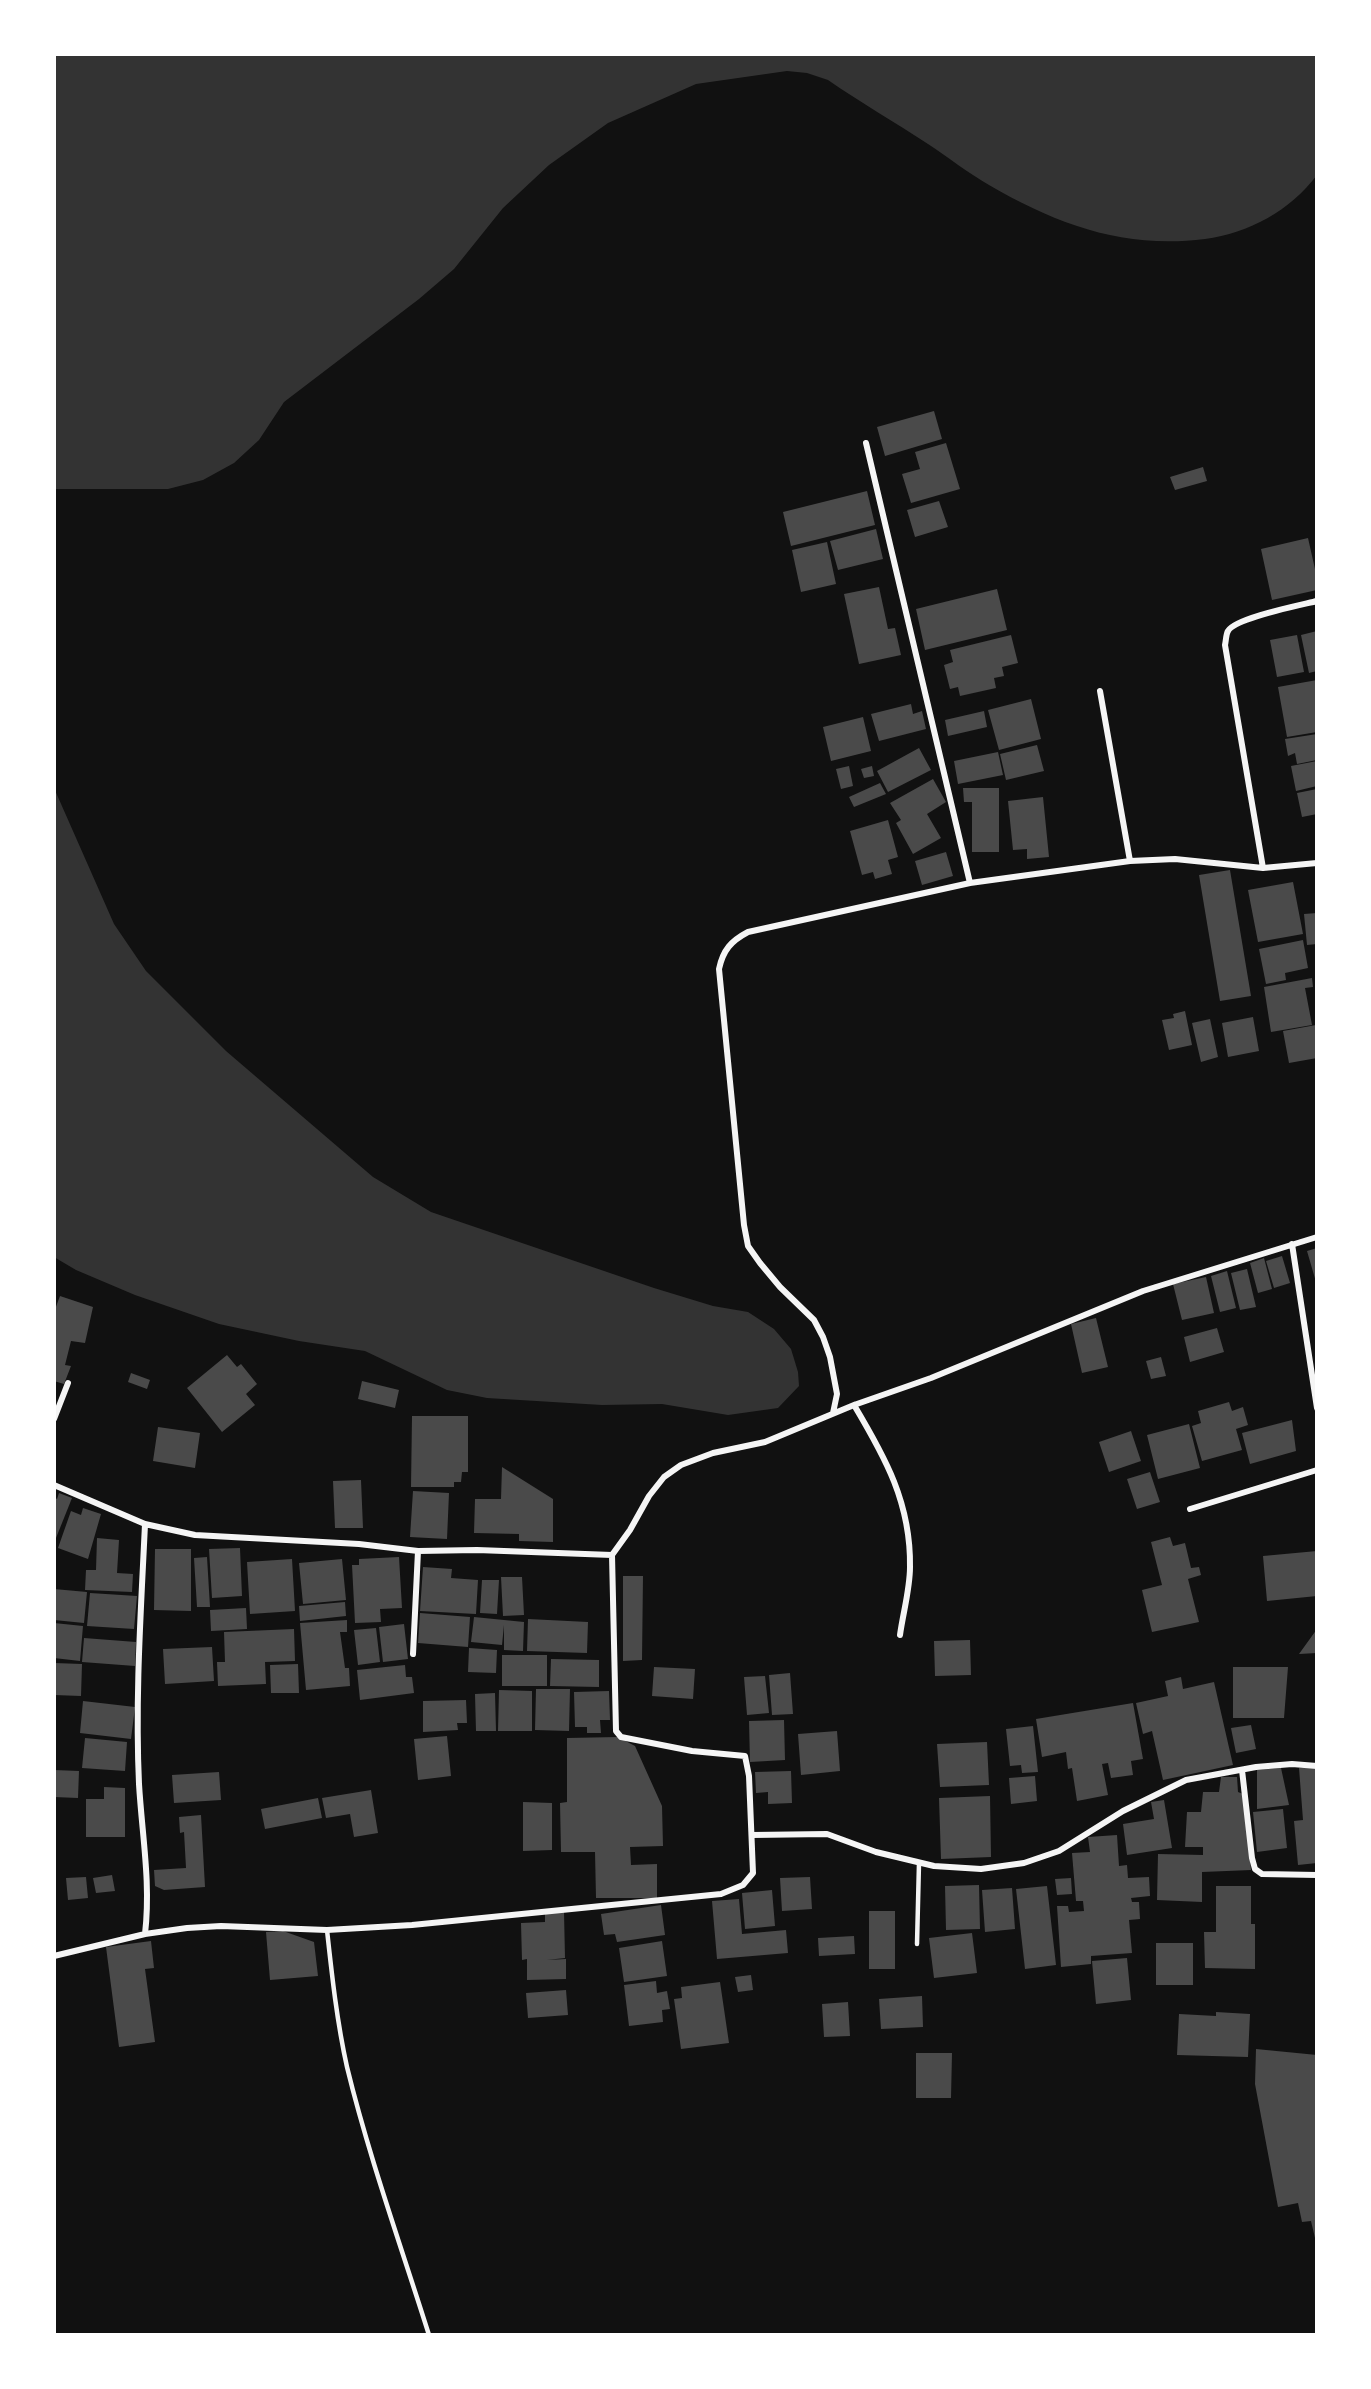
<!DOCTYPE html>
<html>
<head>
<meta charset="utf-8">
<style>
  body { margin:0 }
  #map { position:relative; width:1371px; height:2389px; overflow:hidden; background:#111; font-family:"Fira Sans Condensed",sans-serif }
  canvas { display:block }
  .frame { position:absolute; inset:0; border:56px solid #fff; pointer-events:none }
</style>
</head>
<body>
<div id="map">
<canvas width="1371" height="2389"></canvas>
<div class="frame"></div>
</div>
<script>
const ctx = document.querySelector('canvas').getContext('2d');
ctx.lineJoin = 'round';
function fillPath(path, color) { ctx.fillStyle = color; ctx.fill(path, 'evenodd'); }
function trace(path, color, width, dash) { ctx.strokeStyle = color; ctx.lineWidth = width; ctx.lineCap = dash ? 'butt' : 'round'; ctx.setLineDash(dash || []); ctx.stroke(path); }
const water = new Path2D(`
  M54,54H1317V175C1290,211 1249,233 1205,239C1124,249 1058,225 989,185C968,173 948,157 928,144C895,122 861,103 828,80L807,73L787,71L696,84L608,123L549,165L503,208L454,269L419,299L284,402L259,440L234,463L203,480L168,489H54Z
  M54,788L114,924L146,971L226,1051L373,1177L431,1212L654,1288L713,1306L748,1312L774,1329L791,1349L798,1372L799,1386L778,1408L728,1415L662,1404L602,1405L487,1398L447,1390L365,1351L299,1341L219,1324L135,1295L76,1270L54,1257Z`);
const building = new Path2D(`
  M934,411L942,439L885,456L877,427Z
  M946,443L960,489L911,503L902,474L920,469L915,452Z
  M1203,467L1207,481L1175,490L1170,477Z
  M867,491L875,525L791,546L783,512Z
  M939,501L948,527L915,537L907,510Z
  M876,529L883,559L838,570L830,541Z
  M1308,538L1317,578V590L1272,600L1261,549Z
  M827,542L836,584L801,592L792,550Z
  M879,587L888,629L895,628L901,655L859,664L844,594Z
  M997,589L1007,630L925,650L916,609Z
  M1317,631V671L1309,673L1301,635Z
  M1011,635L1018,663L1002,667L1004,676L994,678L996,688L960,696L958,687L950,689L944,665L953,662L950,650Z
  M1297,635L1304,672L1277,677L1270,640Z
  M1317,680V732L1287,737L1278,687Z
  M1031,699L1041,739L999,750L988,710Z
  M911,704L913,714L922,711L926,729L879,741L871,714Z
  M984,711L987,727L948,736L945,720Z
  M863,717L871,751L831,761L823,727Z
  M1317,734V760L1297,764L1295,753L1288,756L1285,739Z
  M1037,745L1044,771L1006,780L1000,754Z
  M919,748L931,770L888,792L877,771Z
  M998,752L1003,775L958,784L954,761Z
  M1317,761V786L1296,791L1291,766Z
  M849,766L853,786L841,789L836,769Z
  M872,766L874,776L864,778L861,769Z
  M933,779L946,802L927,814L941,838L913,854L896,823L901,820L890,803Z
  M880,783L886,794L854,807L849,797Z
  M963,788H999V852H972V802H964Z
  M1317,789V814L1302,817L1297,793Z
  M1043,797L1049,857L1027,859V849L1013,850L1008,801Z
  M888,820L898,857L888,860L892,874L875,879L873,872L862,875L850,831Z
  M946,852L953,876L922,885L915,861Z
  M1230,870L1251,996L1220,1001L1199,875Z
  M1293,882L1303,934L1258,942L1248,890Z
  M1317,913V944L1307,945L1304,914Z
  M1303,940L1308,968L1285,973L1286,980L1266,984L1259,949Z
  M1312,978L1313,987L1305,988L1312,1025L1271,1032L1264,987Z
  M1185,1011L1192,1045L1169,1050L1162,1020L1174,1018L1173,1014Z
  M1253,1017L1259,1051L1228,1057L1222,1023Z
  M1210,1019L1218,1057L1201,1062L1192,1023Z
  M1316,1025L1317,1058L1289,1063L1283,1031Z
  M1317,1248V1282H1316L1307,1251Z
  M1282,1256L1290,1283L1274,1288L1266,1261Z
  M1264,1258L1272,1289L1258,1293L1250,1263Z
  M1247,1269L1256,1307L1240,1310L1231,1273Z
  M1227,1271L1236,1308L1220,1312L1211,1276Z
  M1206,1277L1214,1313L1182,1320L1173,1284Z
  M60,1296L93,1307L85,1343L71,1341L65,1365L71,1366L64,1384L54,1381V1312Z
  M1096,1318L1108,1367L1082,1373L1071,1324Z
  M1217,1328L1224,1352L1190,1362L1184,1337Z
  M227,1355L237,1367L241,1364L257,1384L246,1394L255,1405L222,1432L187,1388Z
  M1161,1357L1166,1376L1151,1379L1146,1361Z
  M131,1373L150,1380L147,1389L128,1382Z
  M362,1381L399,1390L395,1408L358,1399Z
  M1229,1402L1232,1411L1243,1407L1248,1425L1236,1429L1242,1450L1202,1461L1192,1426L1201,1423L1198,1411Z
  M412,1416H468V1472H462L461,1482H454V1487H411Z
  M1292,1420L1296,1451L1250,1464L1242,1433Z
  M1189,1424L1200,1468L1158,1479L1147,1435Z
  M158,1427L200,1433L195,1468L153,1461Z
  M1131,1431L1141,1461L1109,1472L1099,1442Z
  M502,1467L553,1499V1542L519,1541V1534L474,1533L475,1499H501Z
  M1150,1472L1160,1502L1137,1509L1127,1479Z
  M361,1480L363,1528H335L333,1481Z
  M413,1491L449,1493L447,1539L410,1537Z
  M59,1493L72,1498L54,1543V1497L57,1499Z
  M83,1508L101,1514L88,1559L58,1548L71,1511L81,1515Z
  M1170,1537L1173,1546L1185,1543L1191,1568L1199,1567L1201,1575L1188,1579L1199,1622L1152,1632L1142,1590L1162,1585L1151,1542Z
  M97,1538L119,1540L117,1573L133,1574L132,1592L85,1590L86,1570H96Z
  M240,1548L242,1596L212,1598L209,1549Z
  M155,1549H191V1611L154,1610Z
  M1317,1551V1596L1267,1601L1263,1556Z
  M207,1557L210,1607H197L194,1558Z
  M399,1557L402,1608L380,1609L381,1622L355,1623L352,1565H359V1559Z
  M292,1559L295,1611L250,1614L247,1562Z
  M342,1559L346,1600L303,1604L299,1563Z
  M423,1567L452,1569L451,1578L478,1580L476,1614L420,1611Z
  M623,1576H643L642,1660L623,1661Z
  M501,1577H522L524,1615L503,1616Z
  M482,1580H499L497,1614L480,1613Z
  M54,1589L87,1592L84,1623L54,1620Z
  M90,1593L137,1596L134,1629L87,1626Z
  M345,1602L346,1616L300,1621L299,1606Z
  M246,1608L247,1629L211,1631L210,1610Z
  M420,1613L470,1617L468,1647L418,1643Z
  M474,1617L524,1622L523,1651L504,1650V1625L502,1645L471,1642Z
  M528,1619L588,1622L587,1653L527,1651Z
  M347,1620V1632H340L345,1668H349L350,1686L306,1690L300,1623Z
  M54,1623L83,1626L80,1661L54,1658Z
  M404,1624L408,1659L383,1662L379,1627Z
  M376,1628L380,1662L358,1665L354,1630Z
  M294,1629L295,1661L265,1662L266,1684L218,1686L217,1662H225L224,1632Z
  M1317,1629V1653L1299,1654Z
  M84,1638L136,1642L135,1666L82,1662Z
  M970,1640L971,1675L935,1676L934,1641Z
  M212,1647L214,1681L165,1684L163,1649Z
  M469,1648L497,1650L496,1673L468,1672Z
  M502,1655H547V1686H502Z
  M551,1659L599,1660V1687L550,1686Z
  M54,1663L82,1664L81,1696L54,1695Z
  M298,1664L299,1693H271L270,1665Z
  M405,1665L406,1677H412L414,1693L360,1700L357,1670Z
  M654,1667L695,1669L693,1699L652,1696Z
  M1233,1667H1288L1284,1718H1233Z
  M790,1673L793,1714L772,1715L769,1675Z
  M765,1676L769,1713L747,1715L744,1677Z
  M1181,1677L1183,1689L1214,1682L1233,1765L1163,1780L1152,1731L1143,1734L1136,1703L1168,1696L1165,1681Z
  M536,1689H570L569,1731L535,1730Z
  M499,1690L532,1691V1731H498Z
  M609,1691L610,1720H600L601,1733H587V1727H575L574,1692Z
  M495,1693L496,1731H476L475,1694Z
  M466,1700L467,1723H457L458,1730L423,1732V1701Z
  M83,1701L135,1707L131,1739L80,1733Z
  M1133,1703L1143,1759L1131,1761L1133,1775L1111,1778L1108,1763L1102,1764L1108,1795L1077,1801L1072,1768L1068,1769L1066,1752L1042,1757L1036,1719Z
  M784,1720L785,1760L750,1762L749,1721Z
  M1251,1725L1256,1749L1236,1753L1231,1728Z
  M1033,1726L1038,1772L1022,1773L1021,1765L1010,1766L1006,1729Z
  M837,1731L840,1771L801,1775L798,1734Z
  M447,1736L451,1776L418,1780L414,1739Z
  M618,1737L635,1746L662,1806L663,1846L630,1847L631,1865L657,1864V1898H596L595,1852H561L560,1803L567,1802V1738Z
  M85,1738L127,1742L125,1771L82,1768Z
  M987,1742L989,1785L940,1787L937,1744Z
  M1317,1767V1863L1298,1865L1294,1821L1303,1820L1299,1768Z
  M1281,1768L1289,1805L1257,1809V1770Z
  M54,1770L79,1771L78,1798L54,1797Z
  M791,1771L792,1803L768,1804V1792L756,1793L755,1772Z
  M219,1772L221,1800L174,1803L172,1775Z
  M1035,1776L1037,1801L1011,1804L1009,1778Z
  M1221,1777H1237L1238,1792L1243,1794L1251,1870L1202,1872V1902L1157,1900L1158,1854L1203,1855V1847H1185L1187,1812H1201L1203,1792H1219Z
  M104,1787L125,1788V1837H86V1799H104Z
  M371,1790L378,1833L354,1837L350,1814L326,1818L322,1798Z
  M990,1796L991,1857L941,1859L939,1798Z
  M318,1798L322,1818L265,1829L261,1809Z
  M1164,1800L1172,1848L1127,1855L1123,1824L1154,1819L1151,1802Z
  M523,1802L552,1803V1850L523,1851Z
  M1283,1809L1287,1848L1257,1852L1253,1812Z
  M201,1815L205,1887L164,1890L155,1886L154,1870L186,1868L184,1832L180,1833L179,1817Z
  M1117,1835L1119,1866L1127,1865L1128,1878L1149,1877L1150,1896L1131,1898L1132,1902H1139L1140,1919L1129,1920L1132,1953L1091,1956V1964L1061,1967L1057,1906H1068L1069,1912L1084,1911L1083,1901H1076L1072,1853L1090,1852L1088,1837Z
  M112,1875L115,1891L96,1893L93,1878Z
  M86,1877L88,1898L68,1900L66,1878Z
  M810,1877L812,1909L782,1911L780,1878Z
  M1071,1878L1072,1894L1057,1895L1055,1879Z
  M979,1885L980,1929L946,1930L945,1886Z
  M1047,1886L1056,1965L1025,1969L1016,1889Z
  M1216,1886H1251V1924H1255V1969L1205,1968L1204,1932H1216Z
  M1012,1888L1015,1929L985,1932L982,1890Z
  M772,1890L775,1926L745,1929L742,1893Z
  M739,1899L742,1934L786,1930L788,1953L717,1959L712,1901Z
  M661,1905L665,1935L617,1942L615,1934L604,1935L601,1914Z
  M869,1911H895V1969H869Z
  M564,1912L565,1958L547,1960L566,1959V1979L527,1980V1959L522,1960L521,1923L545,1922V1913Z
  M283,1931L314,1942L318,1976L270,1980L266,1932Z
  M972,1933L977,1973L934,1978L929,1938Z
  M854,1936L855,1954L819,1956L818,1938Z
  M151,1941L154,1968L145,1969L155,2042L119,2047L106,1947Z
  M662,1941L667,1976L624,1982L619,1948Z
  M1156,1943H1193V1985H1156Z
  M1127,1958L1131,2000L1096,2004L1092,1961Z
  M751,1975L753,1990L738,1992L735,1977Z
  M656,1981L657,1993L667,1991L670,2009L662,2010L663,2022L629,2026L624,1985Z
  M720,1982L729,2043L681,2049L674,1999L682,1998L681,1987Z
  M566,1990L568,2015L528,2018L526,1993Z
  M922,1996L923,2027L881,2029L879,1999Z
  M848,2002L850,2036L824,2037L822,2004Z
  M1216,2012L1250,2014L1248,2057L1177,2055L1179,2014L1216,2016Z
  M1256,2049L1317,2055V2238H1315L1311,2221L1302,2222L1298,2203L1278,2207L1255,2084Z
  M916,2053H952L951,2098H916Z`);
const service = new Path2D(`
  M327,1930C332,1976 337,2022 347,2067C369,2157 401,2246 429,2335
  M917,1944L919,1863`);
const minor = new Path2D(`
  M866,443L970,883
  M1100,691L1130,861
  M1263,868L1225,645C1226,641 1226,634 1228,631C1235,618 1301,605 1317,601
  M1292,1244L1317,1408
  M854,1405C885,1457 911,1503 910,1567C910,1589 903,1613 900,1635
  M833,1413L837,1394L830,1357L823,1337L814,1320L780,1287L760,1263L748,1246L744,1225L719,969C723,950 731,941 748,932L970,883L1130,861L1175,859L1263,868L1317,863
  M54,1419L68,1383
  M54,1485L145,1524L195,1535L359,1544L418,1551L477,1550L612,1555
  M1190,1509L1317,1470
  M413,1654L418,1551
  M1242,1770L1252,1858L1255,1869L1262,1874L1317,1875
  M752,1835L827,1834L876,1852L934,1866L981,1869L1024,1863L1059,1851L1123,1811L1186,1780L1256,1767L1292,1764L1317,1766
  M145,1934C151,1883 142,1835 139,1784C135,1697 141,1610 145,1524
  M54,1956L145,1934L187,1928L221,1926L327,1930L412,1925L721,1894L743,1885L753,1873L749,1776L745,1756L692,1751L621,1737L616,1731L612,1555L630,1530L649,1496L664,1477L681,1465L713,1453L765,1442L854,1405L931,1378L1143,1291L1317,1237`);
fillPath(water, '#333');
fillPath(building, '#4a4a4a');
trace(service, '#f5f5f5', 4.5);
trace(minor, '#f5f5f5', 6);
</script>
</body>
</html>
